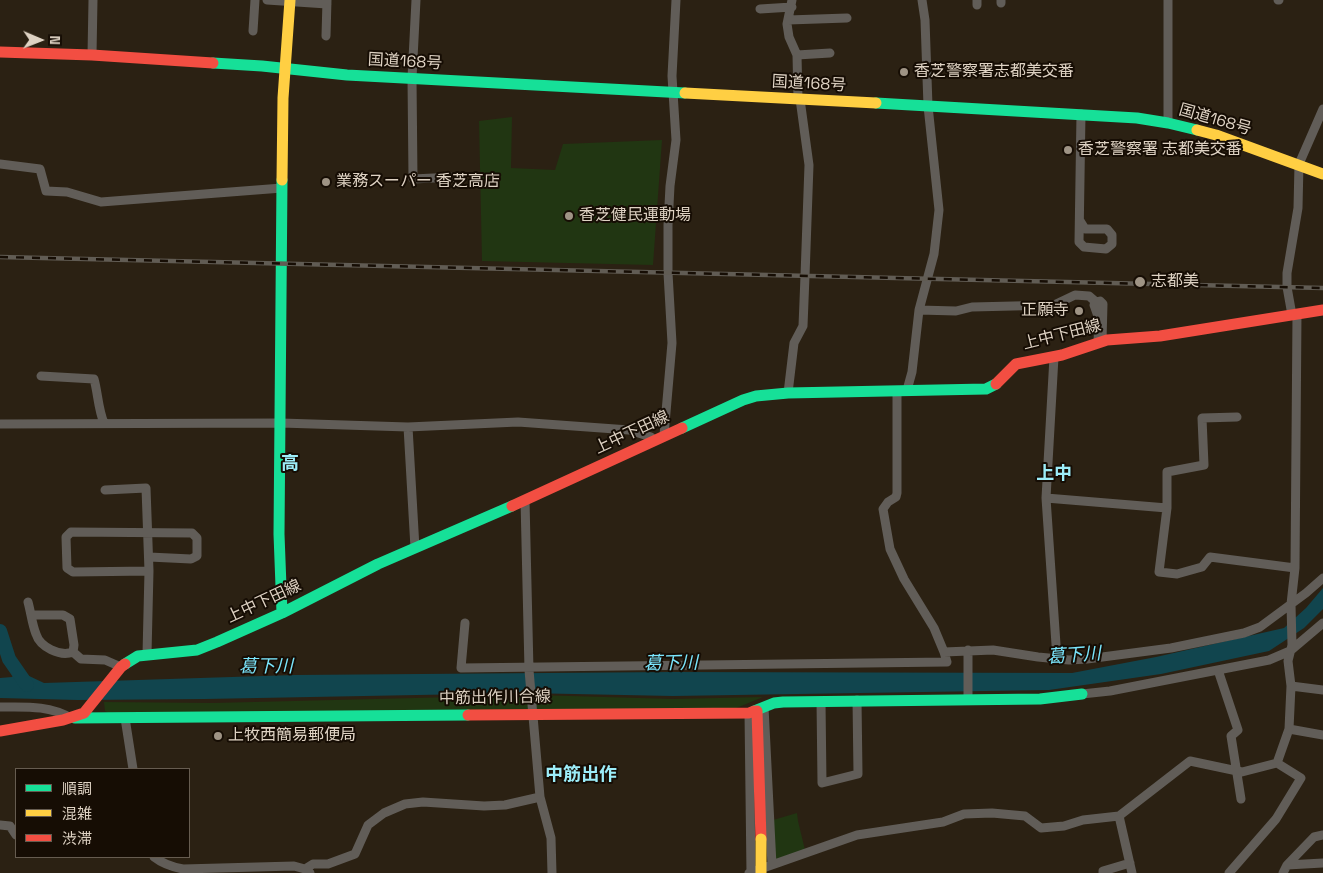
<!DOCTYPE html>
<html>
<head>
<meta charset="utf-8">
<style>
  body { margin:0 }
  #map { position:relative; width:1323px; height:873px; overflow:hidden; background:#2b2113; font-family:"Space Grotesk","Noto Sans JP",sans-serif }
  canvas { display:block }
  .legend { position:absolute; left:15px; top:768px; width:175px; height:90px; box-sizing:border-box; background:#160d04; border:1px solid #665c50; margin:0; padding:6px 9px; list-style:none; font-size:15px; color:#ded2c3 }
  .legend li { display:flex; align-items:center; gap:10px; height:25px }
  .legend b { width:25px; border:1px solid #665c50 }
  .north { position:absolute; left:15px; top:15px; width:50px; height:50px; -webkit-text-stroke:4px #160d04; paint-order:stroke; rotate:91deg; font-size:14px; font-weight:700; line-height:20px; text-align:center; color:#ded2c3 }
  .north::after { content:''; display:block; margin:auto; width:18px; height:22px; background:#ded2c3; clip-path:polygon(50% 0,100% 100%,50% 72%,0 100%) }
</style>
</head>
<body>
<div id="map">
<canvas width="1323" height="873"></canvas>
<ul class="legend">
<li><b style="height:6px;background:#16e098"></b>順調</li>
<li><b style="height:6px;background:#ffcf43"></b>混雑</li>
<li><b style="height:6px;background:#f24e42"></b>渋滞</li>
</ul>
<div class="north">N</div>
</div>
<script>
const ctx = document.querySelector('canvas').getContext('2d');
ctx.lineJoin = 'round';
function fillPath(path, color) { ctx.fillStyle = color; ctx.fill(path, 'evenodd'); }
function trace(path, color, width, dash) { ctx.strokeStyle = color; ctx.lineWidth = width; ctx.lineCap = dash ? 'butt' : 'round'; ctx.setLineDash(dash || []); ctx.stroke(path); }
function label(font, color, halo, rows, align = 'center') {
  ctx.font = font + ' "Space Grotesk","Noto Sans JP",sans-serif'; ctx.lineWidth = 4; ctx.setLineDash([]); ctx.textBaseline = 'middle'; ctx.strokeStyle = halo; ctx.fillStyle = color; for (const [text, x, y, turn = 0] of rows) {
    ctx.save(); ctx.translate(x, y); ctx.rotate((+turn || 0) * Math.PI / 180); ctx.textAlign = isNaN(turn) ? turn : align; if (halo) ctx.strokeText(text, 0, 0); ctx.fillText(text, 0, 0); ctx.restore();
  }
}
const green = new Path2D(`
  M512,117L511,168L555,170L563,144L662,140L653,265L482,261L479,121Z
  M536,695L673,699L763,697L734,709L108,713L105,711L104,702L213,703Z
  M797,813L798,821L805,850L775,861L773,820Z`);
const water = new Path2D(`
  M1323,588V609L1304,628L1269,651L1161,674L1049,690L673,696L524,693L205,699L78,700L0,698V678L12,677L20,668L27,675L44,683L294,675L672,672L1072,673L1156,657L1284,628L1306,608Z`);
const river = new Path2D(`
  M0,631L9,659L27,685`);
const street = new Path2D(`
  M267,0L327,4
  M416,0L412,78L413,179L454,177
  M792,0L787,24L789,37L797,55L798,99
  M977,0V5
  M1001,0V3
  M1278,0H1279
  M760,9L792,7
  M788,20L847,18
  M253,31L255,0
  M326,36L327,0
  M92,55L93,0
  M797,55L830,53
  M1168,123V0
  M0,164L40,169L46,191L67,192L101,202L282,188
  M1080,221L1085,229H1107L1112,235V244L1106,249L1084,247L1079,242L1081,114
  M919,310L956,311L972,307L1054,305L1075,295L1089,296L1096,302
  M1292,315L1287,287V273L1298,208L1299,164L1323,109
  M1098,342L1099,319L1094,305L1096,302L1100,301L1103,304L1102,341
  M1054,357L1046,498L1057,659
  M41,376L94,379C98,393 98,409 104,423
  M907,390L912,372L919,310L934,254L939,210L928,106L925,20L922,0
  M897,391V493L896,497L888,502L883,509L890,549L904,579L934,628L944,652
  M788,393L794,343L803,326L805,276L809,165L800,99
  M1237,417L1202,418L1204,465L1167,472V508L1159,572L1177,574L1202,567L1210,557L1295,568
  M0,424L281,423L408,427L518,422L629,430L651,437L653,440
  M408,427L415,548
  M664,435L672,343L668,273V225L670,186L676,140L672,76L676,0
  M105,490L146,488L149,571L147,654
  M1046,498L1167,508
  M525,500L529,670L540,797L551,838L552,873
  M149,557L191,559L197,556V538L192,533L71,532L66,537L67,568L73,572L149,571
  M28,602C31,613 32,624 36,634C40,647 60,657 73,652L74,645L70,619L63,615H31
  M465,623L461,668L947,662L944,652L993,650L1038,657L1069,660L1087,659L1171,648L1244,633L1260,627L1306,593L1323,578
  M73,652L81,659L105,660L121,667
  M1218,670L1238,730L1231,736L1241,799
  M1291,686L1323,690
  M1082,694L1110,691L1269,660L1290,651L1323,623
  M968,699V650
  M821,701L822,783L858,774L857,700
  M0,707C25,707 49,705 71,718
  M764,707L772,865
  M749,713L751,873
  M125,718L133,769
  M1289,729L1323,735
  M1277,763L1289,729L1291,686L1288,661L1292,645L1291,604L1295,568L1297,314
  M1119,816L1132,873
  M0,825L10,826L16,835
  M154,857C163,864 172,867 183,869L294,866L305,869L310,873
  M1287,865L1314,837L1323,835
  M305,869L313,864H328L355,854L368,825L384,813L405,804L423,802L484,806L505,805L540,797
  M749,873L857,835L943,822L964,814L992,813L1025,816L1041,828L1064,826L1083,820L1119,816L1190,761L1242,772L1277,763L1301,778L1276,819L1229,873
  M1103,873V871L1130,863
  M1283,873L1287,865L1323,863`);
const fast = new Path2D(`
  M213,63L262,66L347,75L685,93
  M876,103L1137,118L1168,123L1197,130
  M282,180L279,534L282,613
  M682,428L743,400L756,396L788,393L986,389L996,384
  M125,664L138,656L197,650L217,642L282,613L378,564L512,506
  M754,711L774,703L783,702L1040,699L1082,694
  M75,718L468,715`);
const slow = new Path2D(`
  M685,93L876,103
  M1197,130L1216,135L1323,174
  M282,180L283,98L290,0`);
const jam = new Path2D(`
  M0,52L92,55L213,63
  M996,384L1016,364L1062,355L1107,340L1160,336L1323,310
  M512,506L682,428
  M757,711L761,839
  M468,715L749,713L754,711
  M0,731L63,720L84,713L121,667L125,664`);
const rail = new Path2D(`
  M0,257L1323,288`);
const slowBridge = new Path2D(`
  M761,839V873`);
const markers = [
  [904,72,5,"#9f9485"],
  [1068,150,5,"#9f9485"],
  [326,182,5,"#9f9485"],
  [569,216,5,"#9f9485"],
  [1140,282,6,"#9f9485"],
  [1079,311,5,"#9f9485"],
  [218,736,5,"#9f9485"]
];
const streetNames = [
  ["国道168号",405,62,3],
  ["国道168号",809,84,3],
  ["国道168号",1215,120,16],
  ["上中下田線",1062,335,-14],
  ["上中下田線",632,433,-25],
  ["上中下田線",264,602,-25],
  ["中筋出作川合線",495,698,-1]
];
const poiNames = [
  ["香芝警察署志都美交番",914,72],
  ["香芝警察署 志都美交番",1078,150],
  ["業務スーパー 香芝高店",336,182],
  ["香芝健民運動場",579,216],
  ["志都美",1151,282],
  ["正願寺",1069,311,"right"],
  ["上牧西簡易郵便局",228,736]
];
const neighbourhoodNames = [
  ["高",290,464],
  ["上中",1054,474],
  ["中筋出作",581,775]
];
const waterNames = [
  ["葛下川",1074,656,-4],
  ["葛下川",671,664,-1],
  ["葛下川",266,667]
];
fillPath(green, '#213612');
fillPath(water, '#11454e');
trace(river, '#11454e', 14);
trace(street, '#615d58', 9);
trace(fast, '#16e098', 11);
trace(slow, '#ffcf43', 11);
trace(jam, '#f24e42', 11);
trace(rail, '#615c54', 4.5);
trace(rail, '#160d04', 2.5, [8]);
trace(slowBridge, '#ffcf43', 11);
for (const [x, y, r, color] of markers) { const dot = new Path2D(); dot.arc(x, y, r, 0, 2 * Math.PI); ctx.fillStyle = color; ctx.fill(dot); trace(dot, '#160d04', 2); }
label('16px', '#ded2c3', '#160d04', streetNames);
label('16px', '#ded2c3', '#160d04', poiNames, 'left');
label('bold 18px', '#9cedf9', '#160d04', neighbourhoodNames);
label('italic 18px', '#7be7fe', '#160d04', waterNames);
</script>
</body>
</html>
